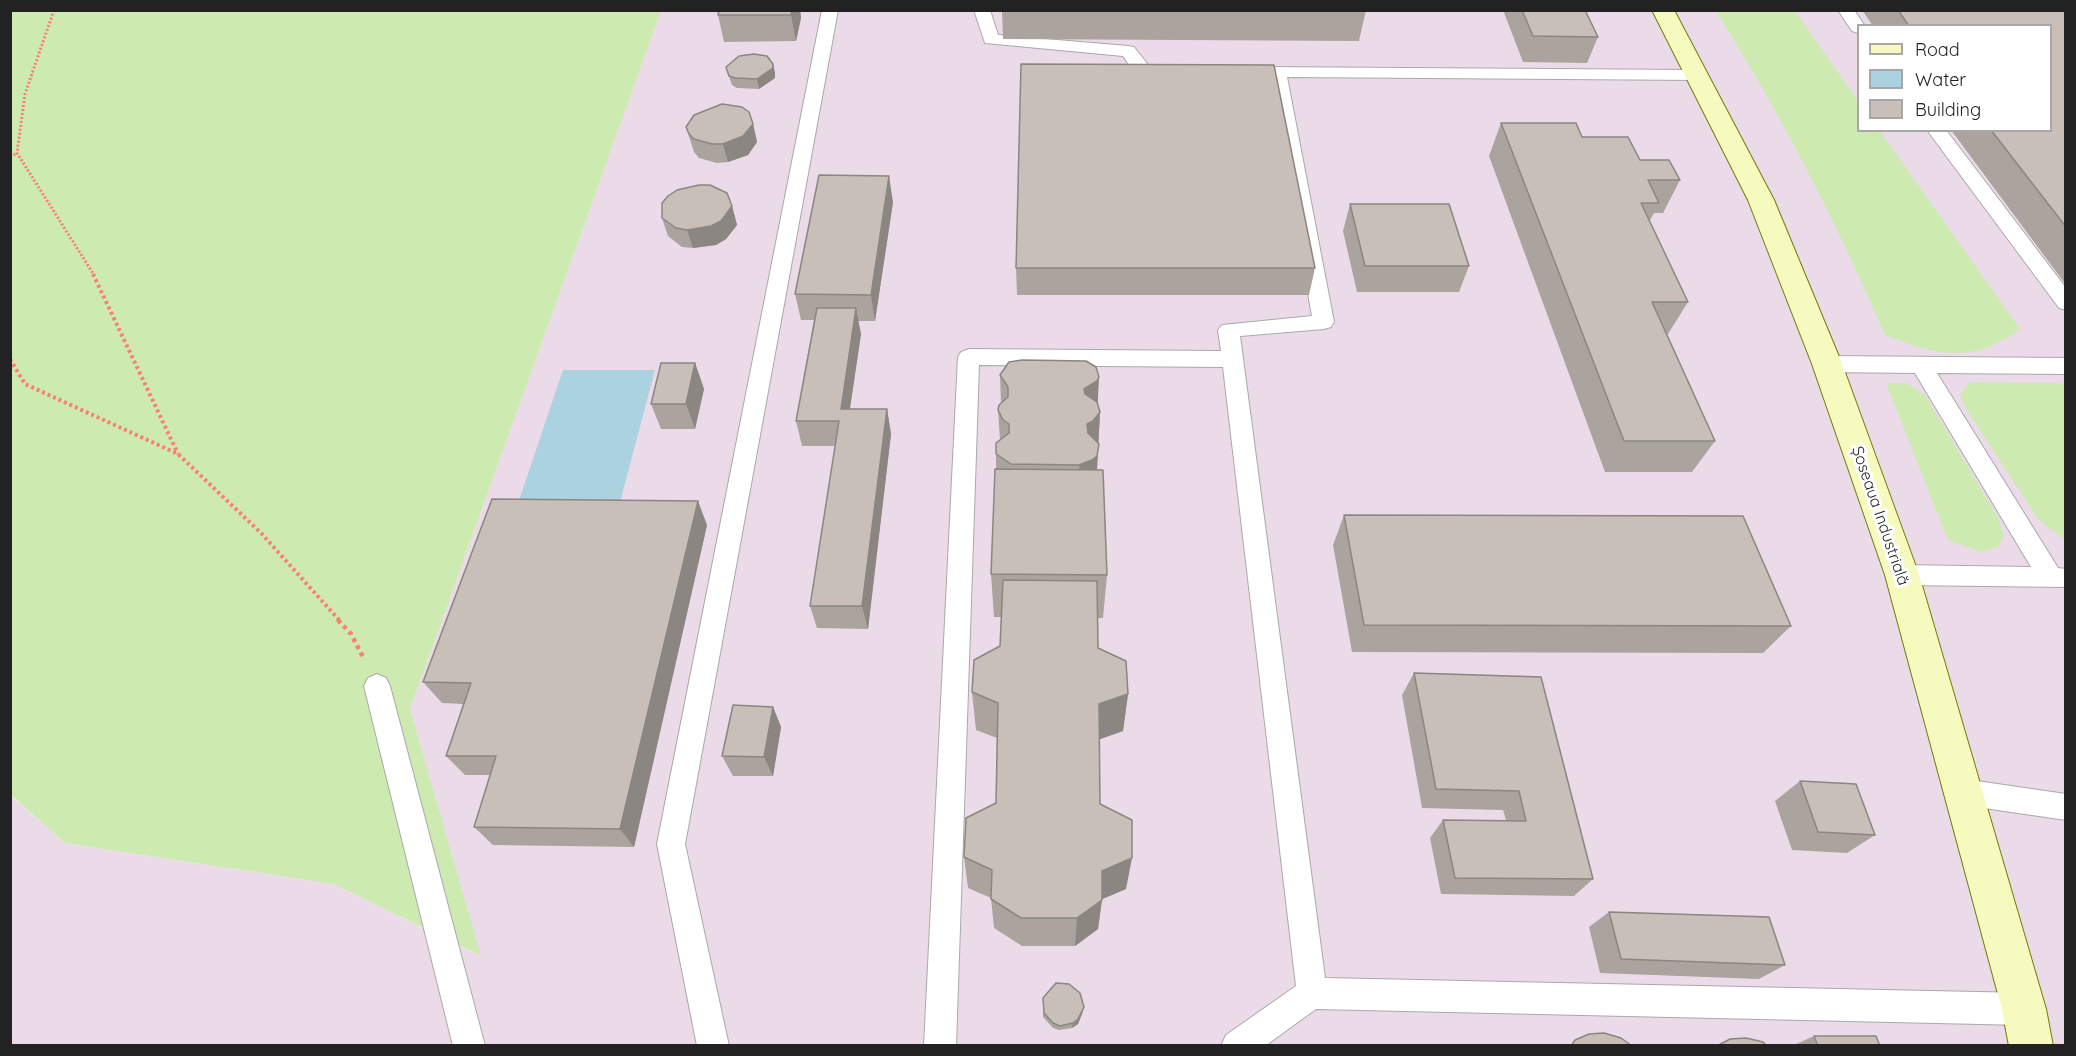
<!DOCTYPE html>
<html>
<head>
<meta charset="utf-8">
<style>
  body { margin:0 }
  #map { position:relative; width:2076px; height:1056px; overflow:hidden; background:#f2efe9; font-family:Quicksand,sans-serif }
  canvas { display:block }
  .frame { position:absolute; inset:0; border:12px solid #222; pointer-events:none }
  .legend { position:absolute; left:1857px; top:24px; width:195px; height:108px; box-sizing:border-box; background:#fff; border:2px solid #a7a7a7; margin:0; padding:8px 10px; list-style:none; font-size:18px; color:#222 }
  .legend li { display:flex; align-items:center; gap:12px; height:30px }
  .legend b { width:30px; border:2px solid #a7a7a7 }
</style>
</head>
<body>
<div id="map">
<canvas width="2076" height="1056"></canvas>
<div class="frame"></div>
<ul class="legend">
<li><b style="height:8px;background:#f7fabf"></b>Road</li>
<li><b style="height:16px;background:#aad3df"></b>Water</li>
<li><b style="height:16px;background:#c7bfb8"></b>Building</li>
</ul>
</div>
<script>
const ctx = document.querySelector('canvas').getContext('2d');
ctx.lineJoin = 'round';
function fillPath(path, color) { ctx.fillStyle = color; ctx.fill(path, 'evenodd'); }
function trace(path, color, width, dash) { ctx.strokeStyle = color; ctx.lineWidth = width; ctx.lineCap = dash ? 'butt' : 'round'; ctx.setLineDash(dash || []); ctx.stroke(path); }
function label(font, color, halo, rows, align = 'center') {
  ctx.font = font + ' Quicksand,sans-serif'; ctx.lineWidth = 6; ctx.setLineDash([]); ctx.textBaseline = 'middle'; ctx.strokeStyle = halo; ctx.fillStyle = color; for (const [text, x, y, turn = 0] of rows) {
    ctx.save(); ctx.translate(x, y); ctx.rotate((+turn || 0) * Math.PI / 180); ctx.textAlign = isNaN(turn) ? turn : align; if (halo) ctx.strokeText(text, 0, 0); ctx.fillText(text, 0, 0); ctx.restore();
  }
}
const industrial = new Path2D(`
  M661,11H2065V1045H11L10,795L65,843L334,884L480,956L410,709ZM1858,26H2050V130H1858Z`);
const grass = new Path2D(`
  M11,11H661L410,709L481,956L334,884L65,843L11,795Z
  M1716,11H1795L1858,101V130L1880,131L2020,329C1972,364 1937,356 1885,335C1837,223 1781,114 1716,11Z
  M1970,382L2059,383L2065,386V540L2038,519L1965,407L1960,394Z
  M1886,383H1907L1925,395L1997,516L2004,535L1998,547L1981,552L1948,540Z`);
const water = new Path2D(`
  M563,370H655L615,521H512Z`);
const pathFar2 = new Path2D(`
  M54,10L25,94L17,153L94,275
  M10,157L17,153`);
const pathFar1 = new Path2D(`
  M93,274L178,454
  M10,359L25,384L178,454L261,533L340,621`);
const path = new Path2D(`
  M338,620L351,634L363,657`);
const lane = new Path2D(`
  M822,10H838L685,844L729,1046H697L657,844Z
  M974,10H990L998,35L1128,46L1134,47L1149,66H1166L1175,71C1169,78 1146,80 1138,75C1132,71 1127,61 1123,56L985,43Z
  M1838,10H1854L1865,26H1858V33L1852,31Z
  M1261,67L1697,70L1706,75L1697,80L1287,77L1334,322L1331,327L1324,329L1240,336L1325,978L2024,993L2035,998L2040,1009L2035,1020L2024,1025L1316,1009L1265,1046H1221L1226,1035L1296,986L1223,367L979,365L956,1046H924L958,357L961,352L969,349L1221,351L1218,330L1222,325L1312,316L1269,77L1255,76L1252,72Z
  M1927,130H1946L2066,288V310L2059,308Z
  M1827,356L2066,358V374L1937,373L2058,568L2066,569V587L1902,585L1893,582L1890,575L1893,568L1902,565L2031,567L1915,373L1827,372L1819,370L1816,364L1819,358Z
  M377,674L386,678L390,686L485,1046H453L364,686L368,678Z
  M1963,779L2066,794V820L1963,805L1953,801L1949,792L1953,783Z`);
const secondary = new Path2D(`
  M1652,10H1674L1774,200L1842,364L1919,575L2046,1009L2053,1046H2009L2002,1009L1885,575L1812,364L1748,200Z`);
const wall = new Path2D(`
  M800,10L801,18L796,41L724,42L718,15Z
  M1002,10H1366L1359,41L1003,39Z
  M1503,10H1585L1598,37L1587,63L1523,62Z
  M1862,10H2066V285L1951,130H2050V26H1873Z
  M773,64L775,73V78L759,89L737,88L732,85L726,67Z
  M1501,123L1582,137L1680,180L1663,213H1654L1649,222L1688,302L1668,334H1667L1715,441L1692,472H1605L1489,156Z
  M753,124L757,142L748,155L728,162L717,163L699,158L694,152L686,127Z
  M893,202L875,321H858L861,334L850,409H887L891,434L868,629L817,628L810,606L835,446H802L796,421L814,320H801L795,294Z
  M1350,204L1469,266L1459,292H1357L1343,231Z
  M732,206L737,225L726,239L716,245L693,248L682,247L668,236L662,218Z
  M1016,268H1315L1309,295H1017Z
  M695,363L704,389L695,429H661L651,404Z
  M1000,375L1099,377L1097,404L1100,412L1097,470L1107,575L1103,618H1097L1098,648L1128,694L1123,731L1099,739L1100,804L1126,889L1102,899L1098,929L1075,946H1022L994,928L991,898L968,888L964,857L996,803L997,738L976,730L972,692L1000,646L1001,617H994L991,574L996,469V454L1000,440L998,410L1001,403Z
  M1344,515L1791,626L1763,653L1352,652L1333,545Z
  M707,525L634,847L493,845L474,827L490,775H465L446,756L463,704L442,703L423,682Z
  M1414,673L1541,677L1593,879L1574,896L1441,894L1430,838L1443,820H1506L1503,810L1422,808L1402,695Z
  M773,707L781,727L773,776H733L722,756Z
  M1800,781L1875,835L1847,853L1792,850L1775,801Z
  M1609,912L1785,965L1759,979L1600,973L1589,927Z
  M1043,998L1083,1011L1078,1024L1072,1028L1059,1030L1053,1028L1043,1017Z
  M1814,1036L1880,1046H1792Z`);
const shadedWall = new Path2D(`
  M792,10H800L801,18L796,41L791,15Z
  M773,64L775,73V78L759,89L757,79Z
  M753,124L757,142L748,155L728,162L723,144Z
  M889,176L893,202L875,321L871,295Z
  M732,206L737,225L726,239L716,245L693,248L687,230Z
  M856,308L861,334L846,434L841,409Z
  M695,363L704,389L695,429L686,404Z
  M1099,377L1097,417L1100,412L1096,488L1077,508L1084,389Z
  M887,409L891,434L868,629L862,606Z
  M698,501L707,525L634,847L620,829Z
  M1128,694L1123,731L1095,741L1099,704Z
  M773,707L781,727L773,776L764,757Z
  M1132,858L1126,889L1098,901L1102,871Z
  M1102,900L1098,929L1075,946L1077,918Z
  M1084,1007L1083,1011L1078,1024L1072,1028L1073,1023Z`);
const building = new Path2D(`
  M719,10H792L791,15H718Z
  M1522,10H1585L1598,37L1533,36Z
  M1898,10H2066V227L1991,130H2050V26H1909Z
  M754,54L767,56L773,64V68L757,79L735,78L729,76L726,67L739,56Z
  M1021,64L1274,65L1315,268H1016Z
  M722,104L742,107L749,112L753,124L743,136L723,144H712L694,139L689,134L686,127L694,115Z
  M1501,123H1576L1582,137H1628L1640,160H1669L1680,180H1648L1659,203H1641L1688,302H1652L1715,441H1624Z
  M819,175L889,176L871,295L795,294Z
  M699,185H710L727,193L732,206L721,221L711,226L687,230L676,228L662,218V203L668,196L677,190Z
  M1350,204H1449L1469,266H1365Z
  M817,308H856L841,409H887L862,606H810L839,421H796Z
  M1022,360L1086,361L1096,367L1099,377L1097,381L1084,389L1085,394L1097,402L1100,412L1093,421L1087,424L1088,433L1099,444L1097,456L1092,460L1079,465L1011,464L996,454V443L1009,433V424L1003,420L998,410L999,405L1008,397V387L1000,375L1009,362Z
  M661,363H695L686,404H651Z
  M995,469L1103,470L1107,575L991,574Z
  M492,499L698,501L620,829L474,827L496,756H446L471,683L423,682Z
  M1344,515L1743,516L1791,626L1364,625Z
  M1003,580L1097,581L1098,648L1126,661L1128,694L1099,704L1100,804L1132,820V858L1102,871V900L1077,918H1021L991,899L992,870L964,857L966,818L996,803L998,703L972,692L974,660L1000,646Z
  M1414,673L1541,677L1593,879L1455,878L1443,820L1526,821L1519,791L1436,789Z
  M733,705L773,707L764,757L722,756Z
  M1800,781L1856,784L1875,835L1818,832Z
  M1609,912L1769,917L1785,965L1621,959Z
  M1056,983L1069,984L1080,993L1084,1007L1078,1019L1073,1023L1060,1026L1053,1023L1044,1013L1043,998Z
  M1604,1033L1621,1038L1632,1046H1571L1575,1040L1589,1034Z
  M1814,1036H1876L1880,1046H1818Z
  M1746,1038L1763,1042L1767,1046H1717L1730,1039Z`);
const streetNames = [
  ["Șoseaua Industrială",1880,516,71]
];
fillPath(industrial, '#ebdbe8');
fillPath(grass, '#cdebb0');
fillPath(water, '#aad3df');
trace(lane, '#a9a9a9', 2);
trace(secondary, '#707d05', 2);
trace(pathFar2, '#fa8072', 3, [2, 2]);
trace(pathFar1, '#fa8072', 4, [3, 3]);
trace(path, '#fa8072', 4.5, [4, 4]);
fillPath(lane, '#fff');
fillPath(secondary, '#f7fabf');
fillPath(wall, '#aba49e');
fillPath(shadedWall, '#8b8681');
fillPath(building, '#c7bfb8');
trace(building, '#8b8681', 1.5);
label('16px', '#222', '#fff', streetNames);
</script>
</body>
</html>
